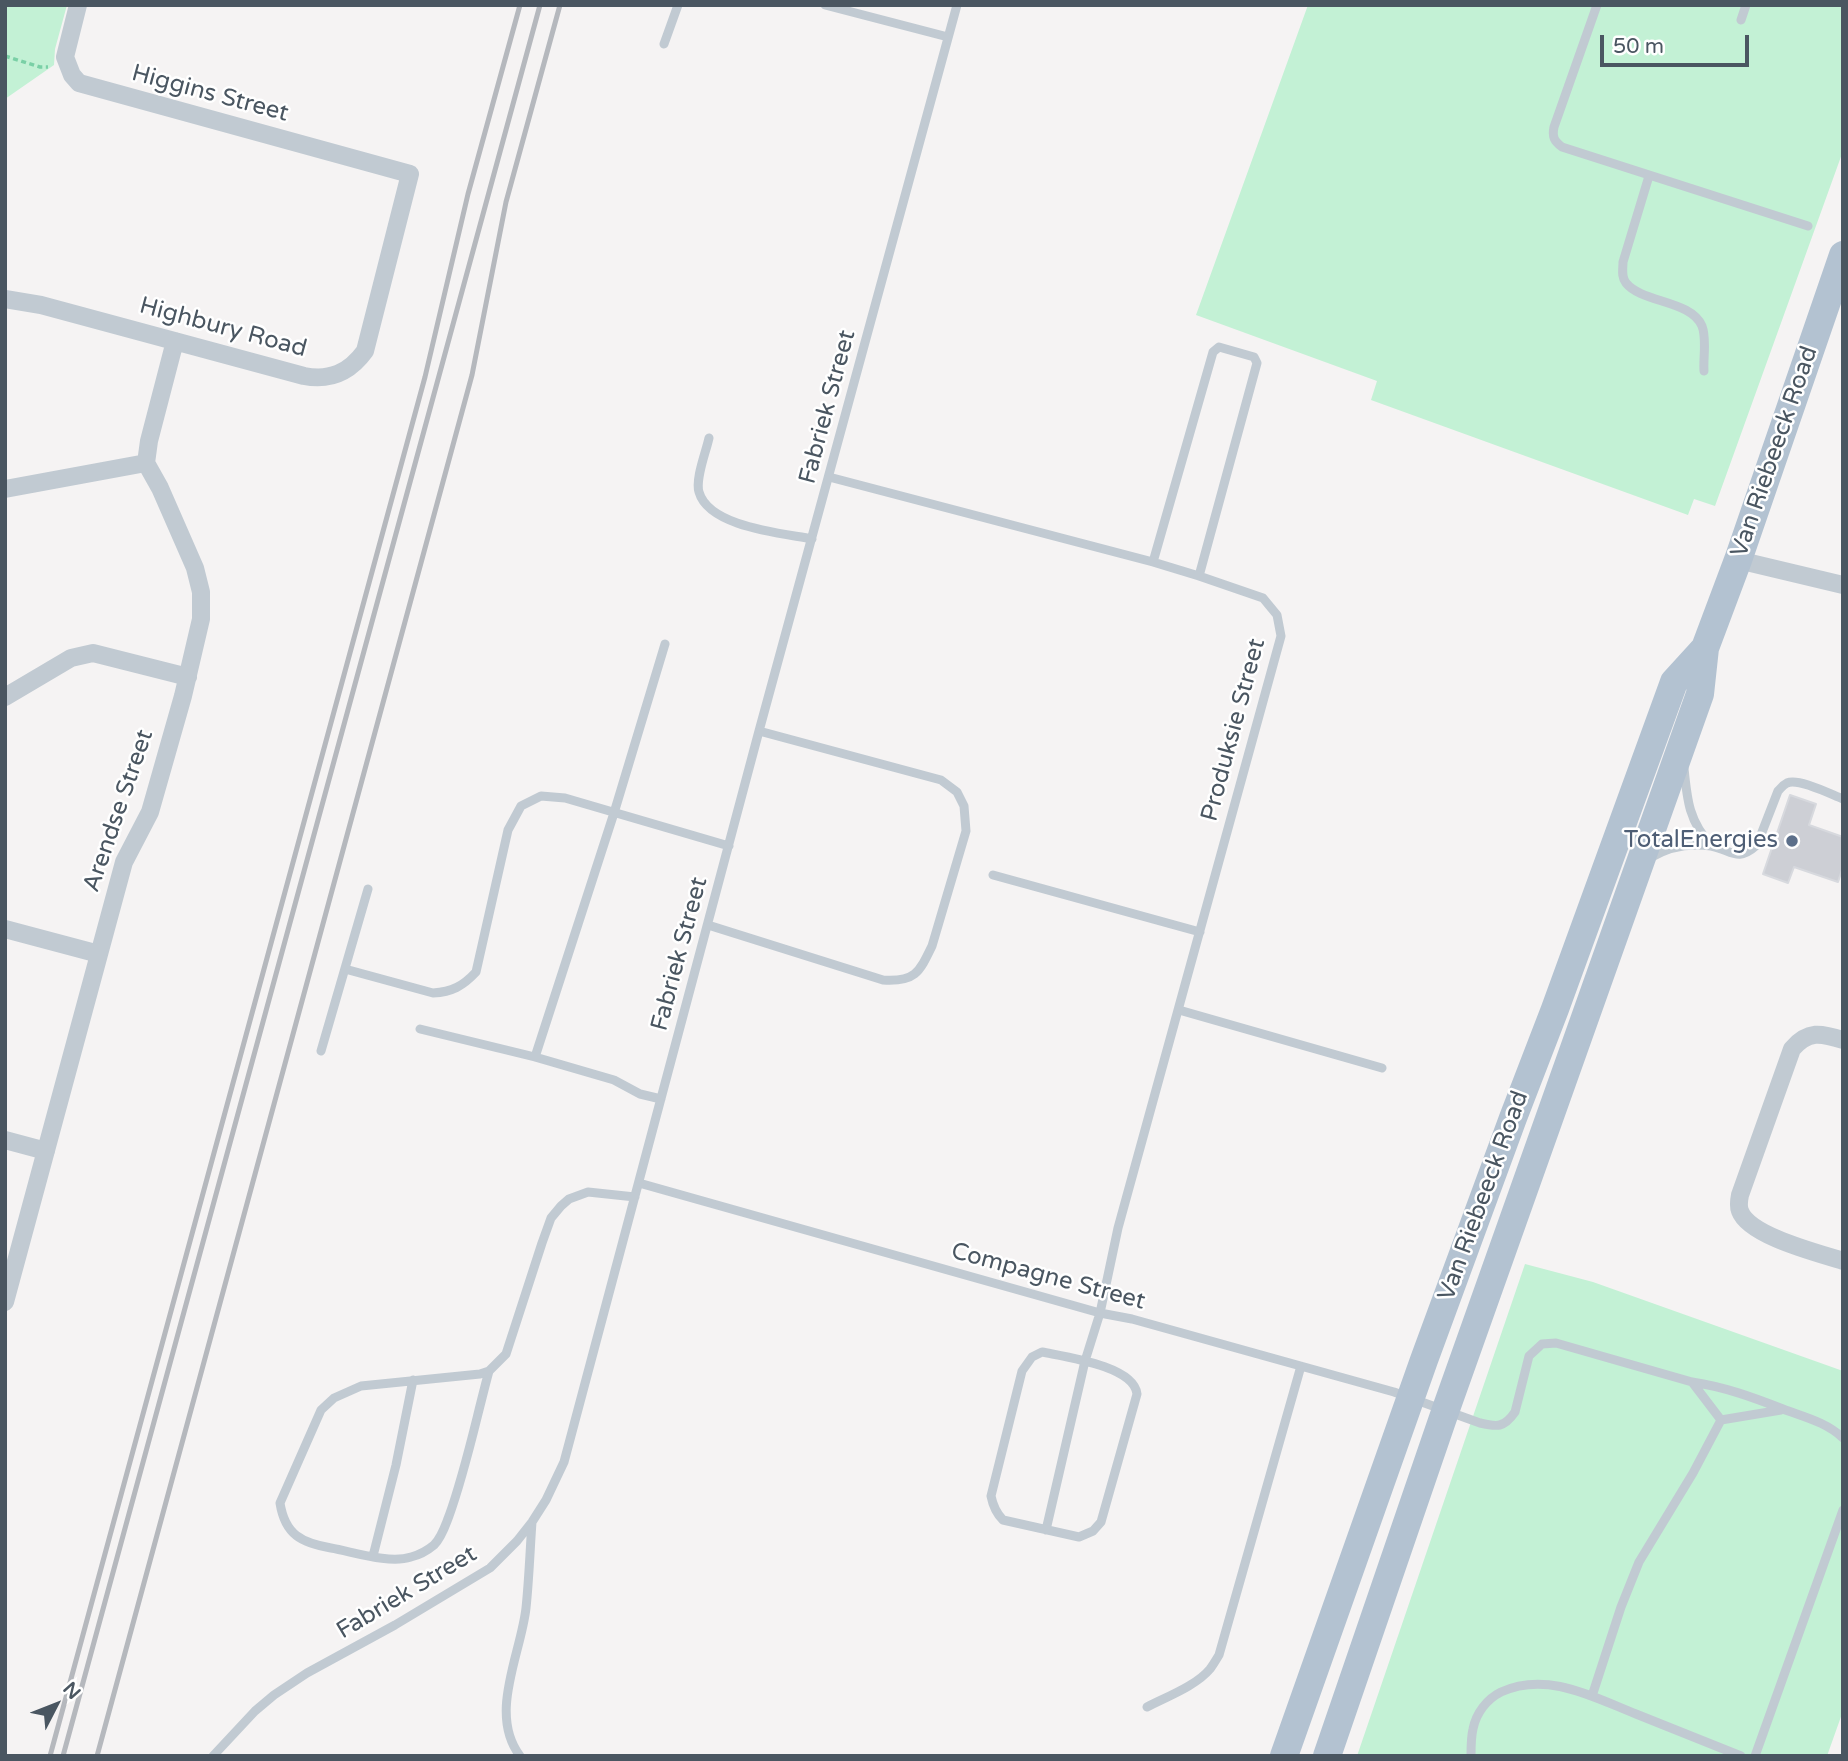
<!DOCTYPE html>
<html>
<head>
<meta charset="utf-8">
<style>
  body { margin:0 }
  #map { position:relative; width:1848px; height:1761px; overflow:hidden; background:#f5f3f3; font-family:"Varela Round",sans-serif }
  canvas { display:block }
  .frame { position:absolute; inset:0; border:7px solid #4a5661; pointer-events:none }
  .north { position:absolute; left:21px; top:1670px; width:70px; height:70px; -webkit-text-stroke:5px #fff; paint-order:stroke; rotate:48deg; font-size:19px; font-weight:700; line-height:28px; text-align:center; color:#4a5661 }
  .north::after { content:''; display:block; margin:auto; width:24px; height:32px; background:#4a5661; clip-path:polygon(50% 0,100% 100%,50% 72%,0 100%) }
  .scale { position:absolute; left:1600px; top:35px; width:149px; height:32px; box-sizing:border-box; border:4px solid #4a5661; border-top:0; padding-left:9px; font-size:21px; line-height:24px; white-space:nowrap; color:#4a5661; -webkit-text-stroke:5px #fff; paint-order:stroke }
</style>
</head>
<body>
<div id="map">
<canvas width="1848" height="1761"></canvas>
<div class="frame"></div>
<div class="north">N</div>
<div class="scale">50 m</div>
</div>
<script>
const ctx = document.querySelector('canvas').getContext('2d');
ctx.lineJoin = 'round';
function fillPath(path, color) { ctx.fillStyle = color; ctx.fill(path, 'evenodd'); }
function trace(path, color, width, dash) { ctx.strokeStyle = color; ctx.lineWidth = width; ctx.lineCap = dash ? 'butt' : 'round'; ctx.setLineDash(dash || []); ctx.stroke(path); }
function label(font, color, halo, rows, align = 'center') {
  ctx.font = font + ' "Varela Round",sans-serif'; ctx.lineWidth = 5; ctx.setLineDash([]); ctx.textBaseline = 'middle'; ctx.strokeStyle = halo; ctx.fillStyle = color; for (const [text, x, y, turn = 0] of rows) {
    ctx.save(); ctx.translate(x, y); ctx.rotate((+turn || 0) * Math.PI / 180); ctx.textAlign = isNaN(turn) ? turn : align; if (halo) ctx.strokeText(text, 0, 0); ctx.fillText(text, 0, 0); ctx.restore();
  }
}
const green = new Path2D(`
  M5,5H67L55,49L54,65L5,99Z
  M1308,5H1843V151L1715,506L1694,499L1688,515L1371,400L1377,381L1196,315Z
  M1525,1264L1593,1282L1843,1371V1711L1827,1756H1357Z`);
const building = new Path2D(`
  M1790,795L1816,804L1809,825L1843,837V867L1838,882L1794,867L1788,883L1763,874Z`);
const path = new Path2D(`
  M5,56L40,67H48`);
const service = new Path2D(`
  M825,5L948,37
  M1597,5L1554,127C1552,137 1554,141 1562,147L1808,226
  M1741,20L1746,5
  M664,44L678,5
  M1649,176L1623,262C1623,269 1621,277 1626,283C1642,303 1691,300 1702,326C1707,339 1703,357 1704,371
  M709,438C706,452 695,479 699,492C709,527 781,533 812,539
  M829,477L1153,562L1199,576L1263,598L1277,615L1281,636L1118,1228L1100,1313L1085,1361L1046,1530
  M1153,562L1213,352L1219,347L1254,357L1257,363L1199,576
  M1684,768C1687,800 1689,822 1712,846
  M1650,858C1668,847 1690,843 1711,846C1732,850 1737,863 1757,845L1778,791C1781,788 1783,785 1787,783C1799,778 1830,794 1843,799
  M993,875L1200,932
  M708,925L883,980C915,982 919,973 932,946L966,831L964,806L957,792L941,780L759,731
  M345,969L433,993C452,992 463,986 476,972L508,830L521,806L541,796L565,798L729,846
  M1179,1010L1382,1068
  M420,1029L535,1057L614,1080L640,1094L661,1099
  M321,1051L368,889
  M535,1057L614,813L665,644
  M639,1183L1100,1313L1132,1319L1394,1392L1480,1423C1497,1427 1504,1428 1515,1412L1529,1356L1542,1344L1556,1343L1692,1382C1725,1387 1752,1397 1783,1409C1804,1417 1826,1422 1843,1438
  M1042,1352C1066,1357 1134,1366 1137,1394L1101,1522L1093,1531L1079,1537L1003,1520C996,1513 993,1506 991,1496L1022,1371L1032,1357Z
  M489,1371C476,1419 466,1469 449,1516C445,1526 442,1537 434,1545C428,1550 419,1555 411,1557C389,1564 354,1552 331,1548C302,1543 285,1535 280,1503L321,1410L334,1398L361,1386L480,1374L489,1371L506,1354L542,1243L551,1218L561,1206L569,1199L588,1192L635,1197
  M1692,1382L1721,1420
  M1721,1420L1781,1410
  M373,1556L396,1465L413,1380
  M1592,1696L1621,1607L1639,1562L1693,1473L1721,1420
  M1147,1707C1166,1697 1196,1686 1210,1669C1213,1665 1216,1660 1219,1655L1301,1366
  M213,1756L255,1711L274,1695L307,1673L395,1625L490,1568L517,1541L532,1522L546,1500L564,1462L759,731L957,5
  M520,1756C488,1714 521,1654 526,1608C529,1580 530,1550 532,1522
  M1471,1756C1471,1747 1471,1737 1473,1729C1476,1713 1487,1699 1501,1692C1547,1671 1593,1697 1636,1714C1671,1728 1706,1742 1741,1756
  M1755,1756L1843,1510`);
const minor = new Path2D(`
  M5,299L41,305L304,376C330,381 349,373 365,351L410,174L79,83L72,75L65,57L78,5
  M5,489L146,463
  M1738,560L1843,585
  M5,697L71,658L93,653L188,677
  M5,929L99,954
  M1843,1040C1821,1033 1808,1030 1792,1049L1740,1195C1739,1200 1738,1206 1740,1211C1749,1236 1818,1253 1843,1261
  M5,1140L46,1151
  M5,1302L124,862L150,812L183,696L201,619V592L195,568L160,488L146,463L149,441L175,341`);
const primary = new Path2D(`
  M1284,1756L1424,1360L1513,1118L1555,1009L1674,682L1705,648
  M1327,1756L1446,1409L1700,694L1705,648L1738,560L1843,255`);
const rail = new Path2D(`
  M50,1756L425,377L468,194L520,5
  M63,1756L540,5
  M97,1756L472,375L506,202L560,5`);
const markers = [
  [1792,841,7,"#5c6f8a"]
];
const streetNames = [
  ["Higgins Street",210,94,15],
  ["Highbury Road",223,328,15],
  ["Fabriek Street",828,407,-75],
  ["Van Riebeeck Road",1775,452,-71],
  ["Produksie Street",1234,730,-75],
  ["Arendse Street",119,811,-71],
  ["Fabriek Street",680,954,-75],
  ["Van Riebeeck Road",1484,1196,-70],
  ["Compagne Street",1048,1277,15],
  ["Fabriek Street",407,1593,-31]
];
const serviceNames = [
  ["TotalEnergies",1778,841]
];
fillPath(green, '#c3f1d5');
fillPath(building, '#cdcfd5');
trace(building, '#d7d9de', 2);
trace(path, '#7ad0a6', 3.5, [5, 3.5]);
trace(service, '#c1cad2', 9);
trace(minor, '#c1cad2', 18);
trace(primary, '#b3c2d1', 28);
trace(rail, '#b5b8bd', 5);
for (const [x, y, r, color] of markers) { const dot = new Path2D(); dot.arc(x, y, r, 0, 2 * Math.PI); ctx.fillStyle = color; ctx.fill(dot); trace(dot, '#fff', 2.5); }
label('24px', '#4a5661', '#fff', streetNames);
label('24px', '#4e5e75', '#fff', serviceNames, 'right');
</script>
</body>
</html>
